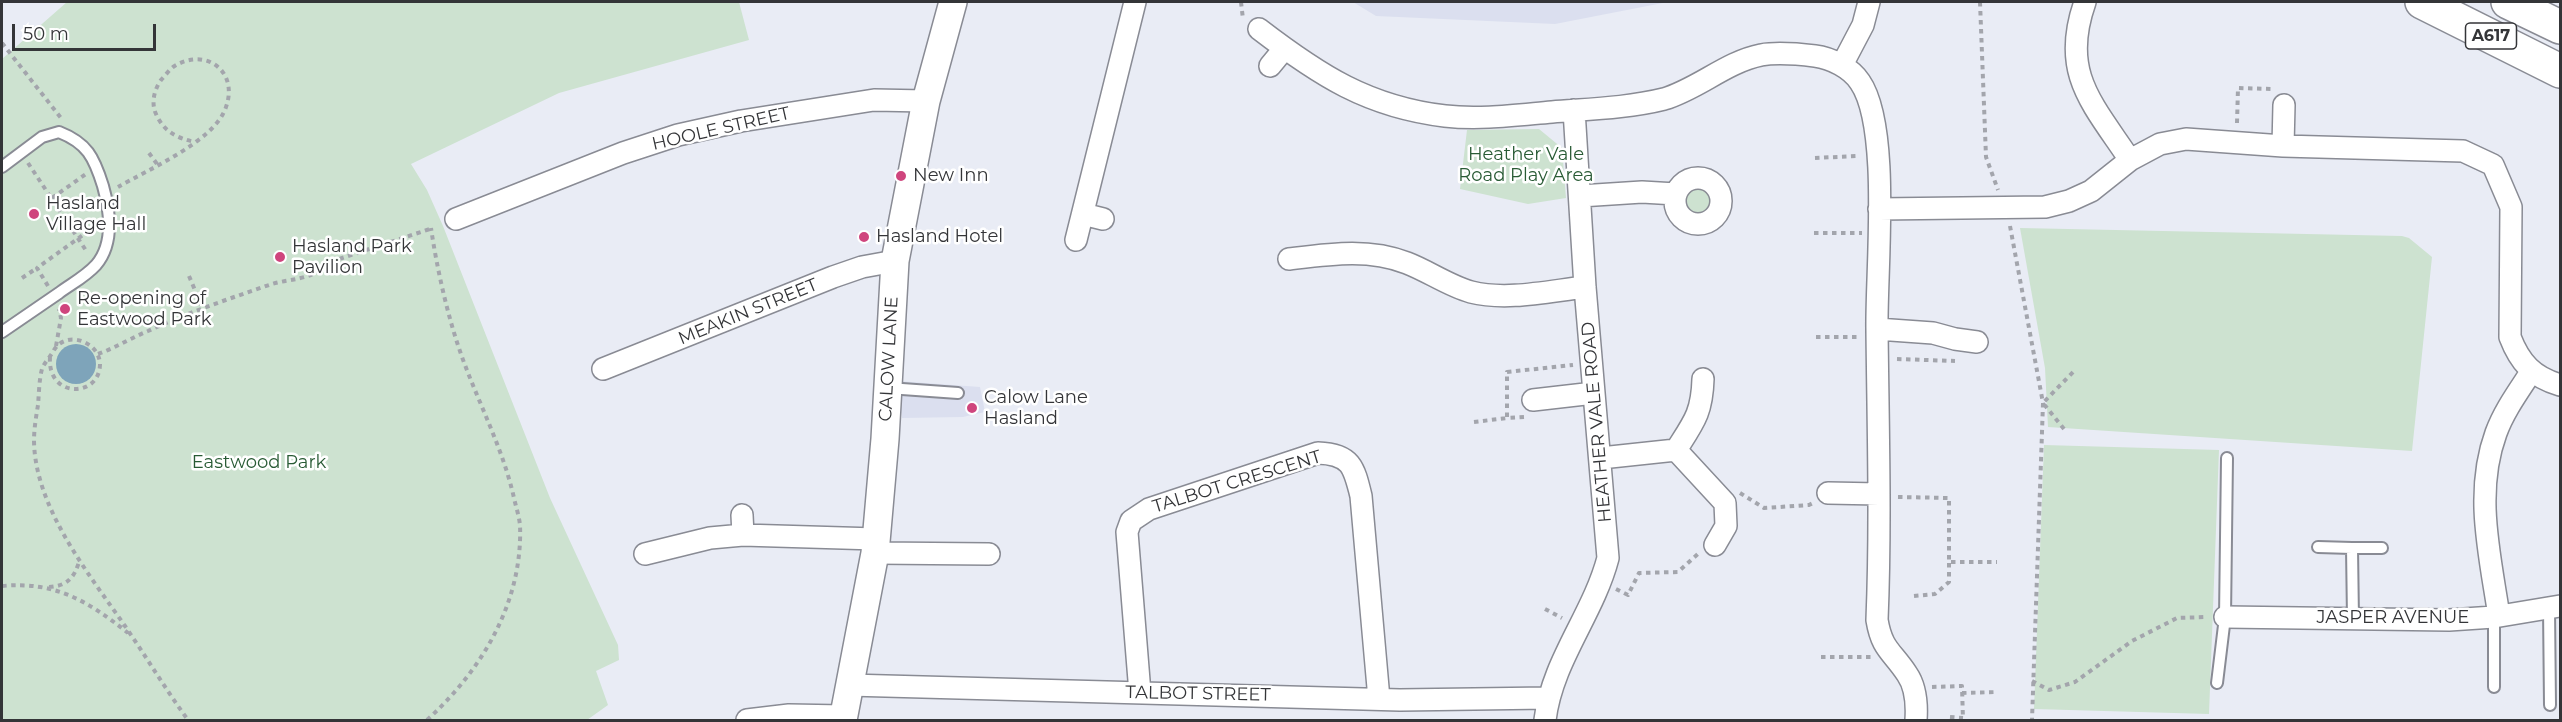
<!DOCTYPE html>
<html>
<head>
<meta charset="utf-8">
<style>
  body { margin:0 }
  #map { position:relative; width:2562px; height:722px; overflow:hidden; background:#e9ecf5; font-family:Montserrat,sans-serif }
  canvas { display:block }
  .frame { position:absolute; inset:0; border:3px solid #343538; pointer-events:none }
  .scale { position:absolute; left:12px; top:24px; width:144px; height:27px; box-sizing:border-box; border:3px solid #343538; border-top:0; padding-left:8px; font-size:18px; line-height:21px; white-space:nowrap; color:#343538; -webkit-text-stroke:4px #fff; paint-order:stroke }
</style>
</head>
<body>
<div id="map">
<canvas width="2562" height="722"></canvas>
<div class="frame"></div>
<div class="scale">50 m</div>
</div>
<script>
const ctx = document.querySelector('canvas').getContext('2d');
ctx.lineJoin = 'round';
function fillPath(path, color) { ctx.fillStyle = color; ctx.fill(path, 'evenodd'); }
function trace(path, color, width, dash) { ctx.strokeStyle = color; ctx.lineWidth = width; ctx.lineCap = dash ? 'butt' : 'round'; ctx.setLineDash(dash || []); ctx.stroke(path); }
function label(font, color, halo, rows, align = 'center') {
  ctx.font = font + ' Montserrat,sans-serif'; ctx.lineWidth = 5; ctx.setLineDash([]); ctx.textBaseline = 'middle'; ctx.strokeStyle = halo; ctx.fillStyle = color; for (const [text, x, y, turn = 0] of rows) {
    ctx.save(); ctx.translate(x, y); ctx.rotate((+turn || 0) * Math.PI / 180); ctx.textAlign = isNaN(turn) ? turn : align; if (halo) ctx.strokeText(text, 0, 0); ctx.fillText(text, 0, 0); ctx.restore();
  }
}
const built = new Path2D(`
  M1353,2H1668L1555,24L1376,16Z
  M898,381L980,387L985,412L963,417L902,418Z`);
const green = new Path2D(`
  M67,2H739L749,40L559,93L411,164L427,190L443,226L550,498L618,645L619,660L596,671L608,705L587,720H2V59Z
  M1539,129L1562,148L1566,198L1528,204L1460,189L1467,130Z
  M1683 201a15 15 0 1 1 30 0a15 15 0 1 1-30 0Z
  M2020,228L2402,236L2409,238L2432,257L2412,451L2048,427L2045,368Z
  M2044,445L2219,450L2209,714L2034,709Z`);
const water = new Path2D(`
  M56 364a20 20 0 1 1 40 0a20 20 0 1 1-40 0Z`);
const path = new Path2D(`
  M1241,2L1243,19
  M1980,2L1986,157L1998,190
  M2,43L61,118
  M2237,123L2238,88L2272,89
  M149,153L157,164
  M1815,158L1858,156
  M28,163L87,252
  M118,187C149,169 215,141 226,107C239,71 205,46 173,67C169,70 165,76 161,80C154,90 151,103 156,114C164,132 177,138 195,142
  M52,198L86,174
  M2010,226L2043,403L2032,720
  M1814,233H1862
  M189,276L203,309
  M22,278L37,268
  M48,286L37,268L94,227
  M1816,337H1858
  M56,346L61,318L59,309
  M98,354C115,348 131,338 148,331C187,313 228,299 269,285C289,278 313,281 327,263L433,228
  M50,357C47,399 100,398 100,364C99,341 66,330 54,350C51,356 44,363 42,369C39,380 39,394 38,405C36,417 34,429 34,441C35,508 89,574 125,626C147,658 166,690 188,720
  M1897,359L1955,361
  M1524,417L1507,418V372L1573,365
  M1474,422L1507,418
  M2064,429L2043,403L2074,371
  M1740,493L1764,508L1809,505L1813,503
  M1898,497L1949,498V562H1997
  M2,586C55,581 88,601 128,633
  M49,587C67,586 74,578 79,562
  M1616,589L1628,595L1639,573L1678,572L1700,552
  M1914,596L1935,594L1949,582V562
  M1545,609L1562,618
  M1821,657H1871
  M2032,681L2049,690L2075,682L2132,641L2177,618L2206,617
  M1932,687L1962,686L1963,720
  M1962,693L1998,692
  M1950,717L1963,718
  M427,720C482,670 523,602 520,525C519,516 516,507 514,498C503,449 479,404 462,357C448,318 437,269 431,228`);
const service = new Path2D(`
  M2,167L42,137L59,132C87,143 94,157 103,186C110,211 114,244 96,265C85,277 71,284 59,293C40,306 21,319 2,332
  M888,388L958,393
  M2318,547L2352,548L2353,619
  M2352,548H2382
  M2549,608L2550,705
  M2217,683L2225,617L2227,458
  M2494,687V617`);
const minor = new Path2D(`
  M2085,2C2060,73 2092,103 2130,160
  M1259,29C1319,75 1368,107 1445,116C1480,120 1517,115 1552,112C1589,109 1628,108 1664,99C1698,89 1726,62 1761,55C1778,52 1798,54 1815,56C1831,58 1851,68 1860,82C1891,127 1876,270 1877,329C1878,426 1881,523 1877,620C1882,650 1892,651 1907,674C1916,687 1917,705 1916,720
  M1842,65L1863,25L1869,2
  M1270,66L1284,49
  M2283,146L2284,105
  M1675 201a23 23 0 1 1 46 0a23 23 0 1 1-46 0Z
  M1580,196L1642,192L1676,194
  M1879,209L2045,207L2069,201L2091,191L2130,160L2160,144L2186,139L2283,146L2463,151L2493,165L2511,207L2510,337C2520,363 2533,377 2560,385
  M1083,214L1103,219
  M456,219L623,153L678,135L741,121L874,100L926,101
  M1076,240L1135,2
  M1289,259C1330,254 1369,248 1407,263C1428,271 1449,286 1471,292C1507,301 1549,291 1585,287
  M1877,329L1933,333L1955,339L1977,342
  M603,369L833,277L862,267L895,261
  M1533,400L1594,393
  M1676,450C1694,422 1702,413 1703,379
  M1601,458L1676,450L1725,503L1726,526L1715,545
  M1828,493L1879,494
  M742,515L743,535
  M875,553L989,554
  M645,554L710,538L743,535L876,539
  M2499,616C2490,555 2474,493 2496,433C2504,411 2518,392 2531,372
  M2225,617L2449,620L2494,617L2560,606
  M849,685L1400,700L1548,698
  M1140,693L1127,532L1131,521L1149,509L1318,453C1351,454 1354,467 1361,496L1379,699
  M747,720L789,715L844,716
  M1545,720C1552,661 1593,615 1608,558L1585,287L1574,110`);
const tertiary = new Path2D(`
  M843,720L875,553L885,439L895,261L926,101L953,2`);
const trunk = new Path2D(`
  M2422,2L2560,71
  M2508,2L2560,27`);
const markers = [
  [901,176,6,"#cf457d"],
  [34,214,6,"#cf457d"],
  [864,237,6,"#cf457d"],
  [280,257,6,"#cf457d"],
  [65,309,6,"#cf457d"],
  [972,408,6,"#cf457d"]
];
const shields = [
  [2491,36,51]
];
const shieldNames = [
  ["A617",2491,36]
];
const streetNames = [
  ["HOOLE STREET",721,129,-13],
  ["MEAKIN STREET",748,312,-22],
  ["CALOW LANE",889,359,-87],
  ["HEATHER VALE ROAD",1597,422,-95],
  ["TALBOT CRESCENT",1237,482,-17],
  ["JASPER AVENUE",2393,618],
  ["TALBOT STREET",1198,694,1]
];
const parkNames = [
  ["Heather Vale",1526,155],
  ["Road Play Area",1526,176],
  ["Eastwood Park",259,463]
];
const poiNames = [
  ["New Inn",913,176],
  ["Hasland",46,204],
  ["Village Hall",46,225],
  ["Hasland Hotel",876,237],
  ["Hasland Park",292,247],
  ["Pavilion",292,268],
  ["Re-opening of",77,299],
  ["Eastwood Park",77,320],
  ["Calow Lane",984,398],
  ["Hasland",984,419]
];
fillPath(built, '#dbdfef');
fillPath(green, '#cde2d0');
fillPath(water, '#7ea4ba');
trace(service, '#898b94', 14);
trace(minor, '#898b94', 24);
trace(tertiary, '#898b94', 30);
trace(trunk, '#898b94', 36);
trace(path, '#a3a5ac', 4, [4.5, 4.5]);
trace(service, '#fff', 10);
trace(minor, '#fff', 21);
trace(tertiary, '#fff', 27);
trace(trunk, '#fff', 33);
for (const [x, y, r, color] of markers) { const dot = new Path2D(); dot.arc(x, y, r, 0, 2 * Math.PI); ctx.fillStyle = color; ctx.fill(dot); trace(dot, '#fff', 2); }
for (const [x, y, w] of shields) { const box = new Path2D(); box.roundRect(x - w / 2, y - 13, w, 26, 4.5); ctx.fillStyle = '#fff'; ctx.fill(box); trace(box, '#343538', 1.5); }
label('bold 16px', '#343538', null, shieldNames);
label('18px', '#343538', '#fff', streetNames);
label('18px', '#295b35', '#fff', parkNames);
label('18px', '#343538', '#fff', poiNames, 'left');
</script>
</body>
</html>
